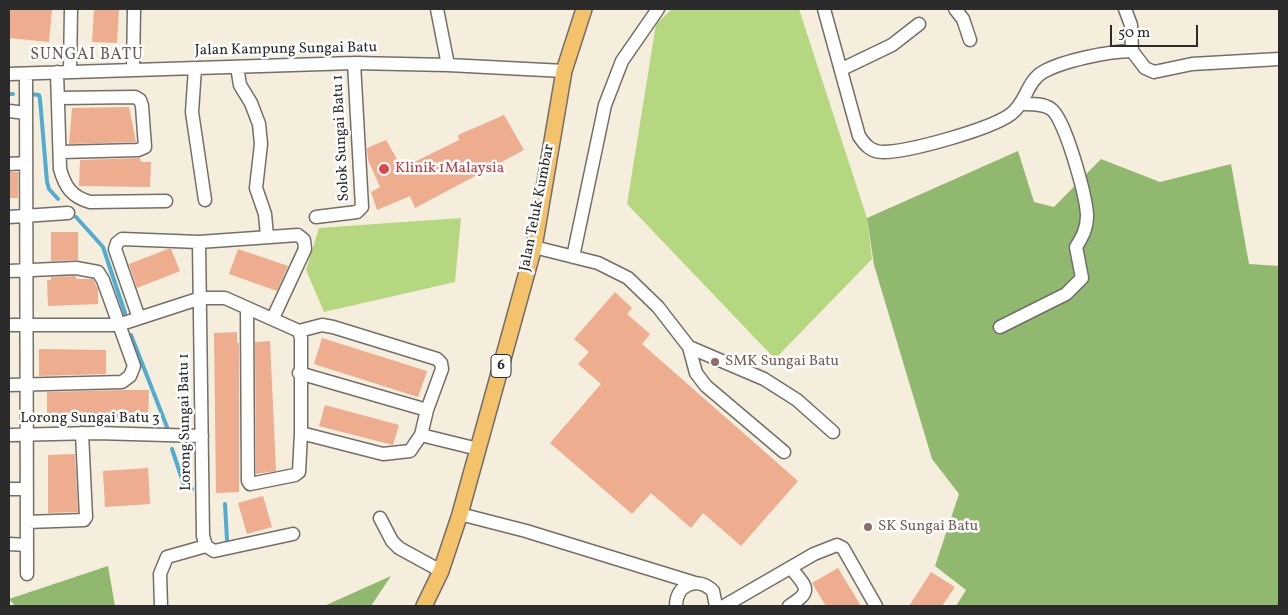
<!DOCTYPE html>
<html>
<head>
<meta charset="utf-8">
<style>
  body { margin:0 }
  #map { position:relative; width:1288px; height:615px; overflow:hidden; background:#f5eedd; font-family:Vollkorn,serif }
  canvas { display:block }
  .frame { position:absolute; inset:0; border:10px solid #2b2b2b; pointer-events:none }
  .scale { position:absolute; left:1110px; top:25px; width:88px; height:22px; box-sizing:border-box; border:2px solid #2b2b2b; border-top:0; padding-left:6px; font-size:15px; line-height:18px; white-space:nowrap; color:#2b2b2b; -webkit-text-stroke:4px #fff; paint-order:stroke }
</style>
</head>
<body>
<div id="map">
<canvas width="1288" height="615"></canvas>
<div class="frame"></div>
<div class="scale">50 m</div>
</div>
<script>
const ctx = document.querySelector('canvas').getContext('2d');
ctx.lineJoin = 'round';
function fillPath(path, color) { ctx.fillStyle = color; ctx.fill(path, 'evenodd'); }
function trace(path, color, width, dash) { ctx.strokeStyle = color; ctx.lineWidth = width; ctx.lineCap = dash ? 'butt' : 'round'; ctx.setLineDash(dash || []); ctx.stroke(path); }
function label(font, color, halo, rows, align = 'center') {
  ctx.font = font + ' Vollkorn,serif'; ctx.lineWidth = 5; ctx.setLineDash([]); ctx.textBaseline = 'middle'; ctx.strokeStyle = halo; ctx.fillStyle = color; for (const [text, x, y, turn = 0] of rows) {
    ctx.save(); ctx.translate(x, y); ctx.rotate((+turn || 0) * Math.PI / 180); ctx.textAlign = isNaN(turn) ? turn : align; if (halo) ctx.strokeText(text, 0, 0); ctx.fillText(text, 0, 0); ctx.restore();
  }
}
const green = new Path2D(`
  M672,9H799L867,218L872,259L775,359L627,204L656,24Z
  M461,218L455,282L324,312L306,270L319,228Z`);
const forest = new Path2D(`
  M1018,151L1034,202L1054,207L1101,159L1160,182L1231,164L1249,264L1279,266V606H956L966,590L935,566L959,494L932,459L874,265L867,218Z
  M108,566L115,606H15L9,599Z
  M391,576L371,606H324Z`);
const stream = new Path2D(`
  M9,94H13
  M30,94L39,95L40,99L47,182L49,189L58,199
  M76,217L103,247L125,313
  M131,335L167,427
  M172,449L184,485L192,489
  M225,504L227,540`);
const building = new Path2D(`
  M9,9H52L49,42L9,38Z
  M94,9H119L117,43L92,42Z
  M129,107L136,142L69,144L72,108Z
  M504,115L524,150L415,208L410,196L377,210L371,192L380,187L368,160L367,148L386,140L402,168L459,140L458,135Z
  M140,158L141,162H151L150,187L79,186L80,160Z
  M9,172H18V198H9Z
  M51,232H78V260L51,261Z
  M168,249H171L180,271L137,288L129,264Z
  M238,249L288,266L277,291L229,274Z
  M51,277L75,276L77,279H93L98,289V304L48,306L47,280H51Z
  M615,292L632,308L627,314L650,334L642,344L798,481L741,546L703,513L691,528L651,493L632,514L550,443L601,384L578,364L589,352L574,339Z
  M237,332V343H239V492L216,493L214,333Z
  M322,338L427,371L418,397L314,364Z
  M270,341L276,471L256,474L255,342Z
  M39,349L106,350V374L39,376Z
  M123,390H149L148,418L47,416V392Z
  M325,405L399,425L393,445L319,426Z
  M75,454L78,512L48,513V455Z
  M148,468L150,504L105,507L103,471Z
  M263,496L272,527L247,534L238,503Z
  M838,568L861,606H826L812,583Z
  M931,572L955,587L942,606H909Z`);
const minor = new Path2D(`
  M437,9L448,65
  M824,9L859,136C865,145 871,152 883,152C909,152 991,129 1011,114C1026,103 1027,81 1043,72C1062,61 1109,51 1132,51L1145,68L1154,72L1192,64L1279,59
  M955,9L963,19L970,40
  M1125,9L1131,25L1132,51
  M237,67L240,85L251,103L259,124L261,144L256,188L265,214L267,236
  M195,68L192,112L205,200
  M133,69L134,9
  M842,69L892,45L919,24
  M70,71L71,9
  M57,72L60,169C65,187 72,197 90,202L166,201
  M9,74L354,63L448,65L564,71
  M26,74L27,574
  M59,98L135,97L140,100L142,106L145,147L138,150L61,152
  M9,111L26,113
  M9,164L26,163
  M9,217L68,213
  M316,217L357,212L362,207L354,63
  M199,242L203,536L206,546
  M534,247L598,263L628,278L658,307L689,347L764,379L797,400L833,432
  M573,257L605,105L622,61L658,9
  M9,271L76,268L98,272L103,280L134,366L130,376L122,382L9,385
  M247,308L248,481L250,484L295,475L299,472L301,433V338L299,331
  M139,318L115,249L117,243L122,239L199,242L298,235L304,240L305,249L273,318
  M9,325H118L201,298H225L299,331
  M1000,327L1066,294L1082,278L1076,247C1083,236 1087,228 1087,215C1086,196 1065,118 1051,109C1043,103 1030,104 1020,104
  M299,331L322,325L333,327L437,359L441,363L442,369L427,410L421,435L410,451L383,454L301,433
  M689,347L696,373L706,386L784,452
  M299,373L427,410
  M9,435L96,433L202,436
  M421,435L478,449
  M9,489H27
  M460,514L526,531L695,583
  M380,518L392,541L399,548L441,571
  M27,522L84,520L86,517L82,433
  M9,544L27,545
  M206,546L214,551L293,534
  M161,606L160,574L167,557L206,546
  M676,606C676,584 698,576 713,591L716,606
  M724,606L814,554L837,545L843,548L876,606
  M789,606C813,591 807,588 791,568`);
const major = new Path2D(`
  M424,606L441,571L460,514L534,247L564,71L584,9`);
const markers = [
  [384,169,6,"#e0444e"],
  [715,362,5,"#8d6e63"],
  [868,527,5,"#8d6e63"]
];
const shields = [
  [501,366,20]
];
const shieldNames = [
  ["6",501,366]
];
const streetNames = [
  ["Jalan Kampung Sungai Batu",286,50,-1],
  ["Solok Sungai Batu 1",342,138,-93],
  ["Jalan Teluk Kumbar",538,208,-79],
  ["Lorong Sungai Batu 3",90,419],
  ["Lorong Sungai Batu 1",186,422,-91]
];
const healthNames = [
  ["Klinik 1Malaysia",395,169]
];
const educationNames = [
  ["SMK Sungai Batu",725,362],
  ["SK Sungai Batu",878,527]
];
const neighbourhoodNames = [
  ["SUNGAI BATU",87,56]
];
fillPath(green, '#b5d77f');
fillPath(forest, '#90b86e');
trace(stream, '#52acd0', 4);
fillPath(building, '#edad8e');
trace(minor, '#726f69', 15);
trace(major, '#726f69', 18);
trace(minor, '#fff', 12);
trace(major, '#f3c26a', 15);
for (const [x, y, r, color] of markers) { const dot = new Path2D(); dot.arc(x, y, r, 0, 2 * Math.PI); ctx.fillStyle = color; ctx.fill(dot); trace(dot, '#fff', 2); }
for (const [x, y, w] of shields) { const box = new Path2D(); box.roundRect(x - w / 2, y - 11.5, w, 23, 4); ctx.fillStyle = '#fff'; ctx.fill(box); trace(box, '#2b2b2b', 1); }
label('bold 14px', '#2b2b2b', null, shieldNames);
label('15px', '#2b2b2b', '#fff', streetNames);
label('15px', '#be3a42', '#fff', healthNames, 'left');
label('15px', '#785e54', '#fff', educationNames, 'left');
ctx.letterSpacing = '1px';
label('16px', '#6f584e', '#fff', neighbourhoodNames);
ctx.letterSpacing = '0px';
</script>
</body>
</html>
